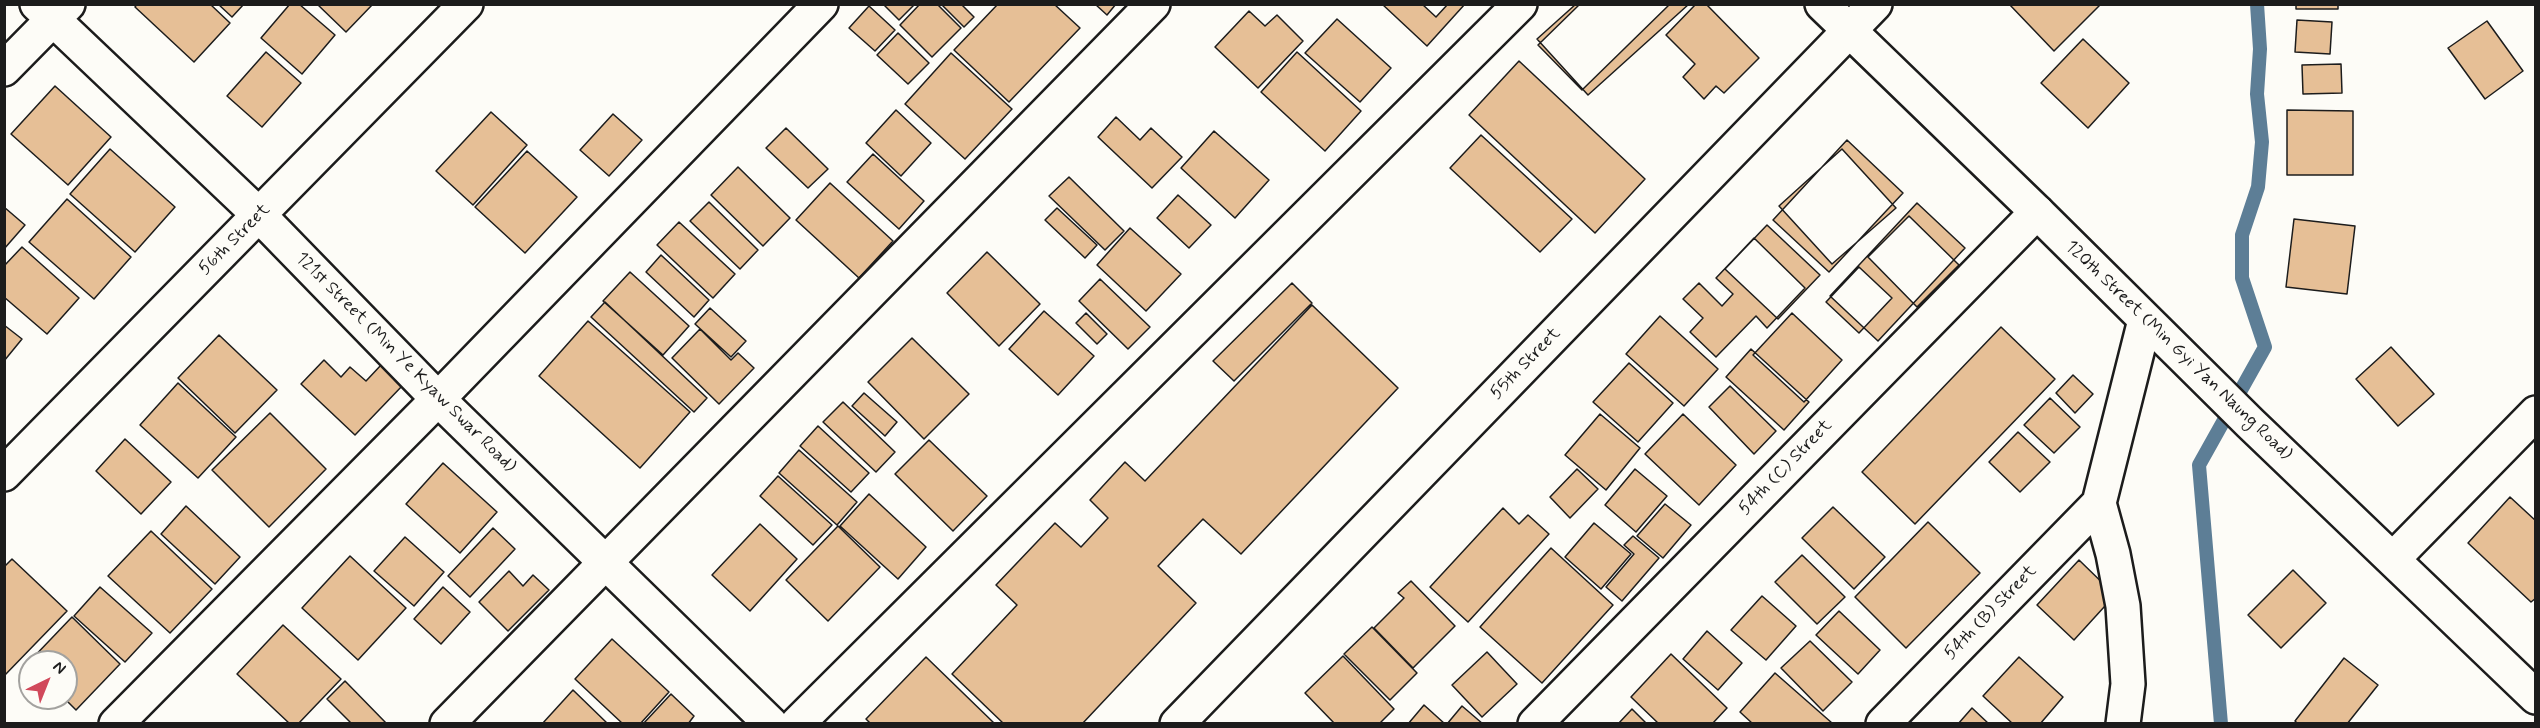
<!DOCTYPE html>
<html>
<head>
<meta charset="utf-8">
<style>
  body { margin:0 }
  #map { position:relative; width:2540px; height:728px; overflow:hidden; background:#fdfcf7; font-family:Mynerve,sans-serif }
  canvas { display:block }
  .frame { position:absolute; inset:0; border:6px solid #1c1c1c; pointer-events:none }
  .north { position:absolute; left:18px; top:650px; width:60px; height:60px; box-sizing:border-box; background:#fdfcf7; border:2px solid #a3a29f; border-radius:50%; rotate:43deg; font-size:16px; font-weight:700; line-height:24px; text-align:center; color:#1c1c1c }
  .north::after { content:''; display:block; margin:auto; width:21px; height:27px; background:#d1495b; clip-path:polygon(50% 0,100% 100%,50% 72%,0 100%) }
</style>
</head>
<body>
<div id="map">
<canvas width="2540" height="728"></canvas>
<div class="frame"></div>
<div class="north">N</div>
</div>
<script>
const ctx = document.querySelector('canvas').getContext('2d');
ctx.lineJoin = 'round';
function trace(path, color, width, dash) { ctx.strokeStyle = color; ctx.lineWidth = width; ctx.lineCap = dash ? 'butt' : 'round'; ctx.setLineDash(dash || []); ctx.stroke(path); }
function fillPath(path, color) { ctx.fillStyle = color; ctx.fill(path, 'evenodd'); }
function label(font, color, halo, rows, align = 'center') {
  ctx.font = font + ' Mynerve,sans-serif'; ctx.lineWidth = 4.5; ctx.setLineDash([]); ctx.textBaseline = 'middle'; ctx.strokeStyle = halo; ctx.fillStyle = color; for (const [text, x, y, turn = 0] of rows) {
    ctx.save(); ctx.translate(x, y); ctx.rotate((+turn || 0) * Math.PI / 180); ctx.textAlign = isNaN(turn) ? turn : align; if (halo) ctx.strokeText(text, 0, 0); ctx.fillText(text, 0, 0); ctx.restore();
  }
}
const stream = new Path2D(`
  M2221,724L2199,465L2265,347L2242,278V235L2258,187L2262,142L2257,94L2260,49L2257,4`);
const building = new Path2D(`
  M137,4H210L230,23L194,62L135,7Z
  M218,4H244L232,17Z
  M290,4H299L335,35L302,74L261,38Z
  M317,4H373L346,32Z
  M883,4H915L899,20Z
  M920,4H937L961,28L932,57L900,25Z
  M941,4H961L974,17L964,27Z
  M998,4H1054L1080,28L1009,102L954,50Z
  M1095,4H1116L1107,15Z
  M1382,4H1465L1427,46Z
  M1422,4H1448L1436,17Z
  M1576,4H1689L1588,95L1537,39Z
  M1580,4H1670L1582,90L1538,45Z
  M1696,4H1706L1759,58L1724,93L1716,86L1704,99L1683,77L1695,64L1666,35Z
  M2009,4H2101L2054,51Z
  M2296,4H2338V9H2296Z
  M869,6L895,30L875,51L849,28Z
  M1249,11L1265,26L1277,15L1303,41L1258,88L1215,47Z
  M1337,19L1391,68L1360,102L1305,53Z
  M2297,20L2332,22L2330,54L2295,52Z
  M2487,21L2523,71L2485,99L2448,48Z
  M898,33L929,63L908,84L877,55Z
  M2083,39L2129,83L2088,128L2041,83Z
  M266,52L301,83L262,127L227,96Z
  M1297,52L1361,111L1325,151L1261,92Z
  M951,53L1012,109L965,159L905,104Z
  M1519,61L1645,179L1595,233L1469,115Z
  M2341,64L2342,93L2303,94L2302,65Z
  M55,86L111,137L68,185L11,134Z
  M896,110L931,143L901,176L866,143Z
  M2287,110L2353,111V175H2287Z
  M491,112L527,145L473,205L436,171Z
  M613,114L642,140L609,176L580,150Z
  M1116,117L1140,140L1151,128L1182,157L1152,188L1098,137Z
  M786,128L828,169L808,188L766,148Z
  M1214,131L1269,180L1235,218L1181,168Z
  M1481,135L1572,219L1540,252L1450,168Z
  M1847,140L1903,193L1829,272L1773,220Z
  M110,149L175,207L135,252L70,194Z
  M1842,149L1896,208L1832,264L1779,206Z
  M527,151L577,197L525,253L475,207Z
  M873,154L924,201L899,229L847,182Z
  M738,167L790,218L763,246L711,195Z
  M1069,177L1124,231L1105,250L1049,196Z
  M830,183L893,241L859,278L796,220Z
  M1178,195L1211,225L1189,248L1157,218Z
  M67,199L131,257L94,299L29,242Z
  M709,202L758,250L740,269L690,221Z
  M1917,203L1965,248L1878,341L1830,296Z
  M4,207L25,225L4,249Z
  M1057,208L1097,245L1085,258L1045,220Z
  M1909,216L1959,265L1917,307L1868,257Z
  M2294,219L2355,226L2347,294L2286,287Z
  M679,222L735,274L713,298L657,245Z
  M1767,225L1820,275L1778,319L1725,269Z
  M1130,228L1181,274L1146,311L1097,265Z
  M1754,238L1805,288L1767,328L1756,316L1716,357L1690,332L1703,318L1683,299L1699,283L1722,306L1733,294L1716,278Z
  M22,247L79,298L47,334L4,297V266Z
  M987,252L1040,304L999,346L947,293Z
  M661,255L709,300L694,317L646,272Z
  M1859,267L1892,298L1859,333L1826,302Z
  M630,272L689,326L663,355L603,301Z
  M1100,279L1150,327L1128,349L1079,301Z
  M1292,283L1312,303L1234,381L1213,361Z
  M605,302L707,398L694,412L591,317Z
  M1312,305L1398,388L1241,554L1203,519L1158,566L1196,603L1082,724H1004L952,674L1017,605L996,585L1055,523L1081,547L1108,518L1090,500L1125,462L1145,481Z
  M710,308L746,341L731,357L695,324Z
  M1044,311L1094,356L1058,395L1009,349Z
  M1086,313L1107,334L1097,344L1076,323Z
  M1792,313L1842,360L1804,402L1753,355Z
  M1660,316L1718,369L1684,406L1626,354Z
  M588,321L690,412L640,468L539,376Z
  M4,325L22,339L4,361Z
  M2001,327L2055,379L1915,524L1862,472Z
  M700,329L731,360L738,353L754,368L719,404L672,358Z
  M219,335L277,390L235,433L178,378Z
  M912,338L969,394L924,439L868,382Z
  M2391,347L2434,394L2398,426L2356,379Z
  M1751,349L1809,402L1784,430L1726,377Z
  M324,360L341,377L350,367L366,381L382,364L403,385L355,435L301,384Z
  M1629,363L1673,403L1638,442L1593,402Z
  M2073,375L2093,394L2075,413L2056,393Z
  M178,383L236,437L198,478L140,425Z
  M1730,386L1776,431L1754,454L1709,407Z
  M864,393L897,422L885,436L852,406Z
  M2050,398L2080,427L2054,453L2024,425Z
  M843,402L895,452L876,472L823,422Z
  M270,413L326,469L269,527L212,470Z
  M1600,414L1640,448L1606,490L1565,455Z
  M1683,414L1736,465L1699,505L1645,454Z
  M818,426L869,473L851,492L800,446Z
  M2018,432L2050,462L2020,492L1989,462Z
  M125,439L171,482L141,514L96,471Z
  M929,440L987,496L953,531L895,474Z
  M799,450L857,502L837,525L779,473Z
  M443,463L497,512L460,553L406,504Z
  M1577,469L1598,489L1570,518L1550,497Z
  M1635,469L1667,496L1636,532L1605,505Z
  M778,476L832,525L813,545L760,496Z
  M869,494L926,547L898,579L840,526Z
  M2510,497L2536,521V598L2531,602L2468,543Z
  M1665,504L1691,525L1663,558L1637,536Z
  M186,506L240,557L215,584L161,534Z
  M1833,507L1885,557L1854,589L1802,538Z
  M1503,508L1519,524L1528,515L1549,534L1468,622L1430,587Z
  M1928,522L1980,573L1906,648L1855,597Z
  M1594,523L1631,554L1601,589L1565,557Z
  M760,524L797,559L750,611L712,575Z
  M838,526L880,567L828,621L786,580Z
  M493,528L515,549L470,597L448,576Z
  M151,531L212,589L170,633L108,576Z
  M1633,536L1659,558L1622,601L1606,587L1634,554L1624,545Z
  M405,537L444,572L414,606L374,571Z
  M1551,548L1613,605L1542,683L1480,627Z
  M1802,555L1845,597L1817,624L1775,582Z
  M350,556L406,608L358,660L302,608Z
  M12,559L67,611L4,676V567Z
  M2079,560L2115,595L2074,640L2037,605Z
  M2293,570L2326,603L2281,648L2248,615Z
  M509,571L523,586L533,575L549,590L508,631L479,602Z
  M1411,581L1455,626L1413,668L1374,628L1404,598L1398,593Z
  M100,587L152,633L125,662L74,616Z
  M443,587L470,612L441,644L414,619Z
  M1762,596L1796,626L1766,660L1731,630Z
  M1839,611L1880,650L1858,674L1816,635Z
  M72,617L120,664L76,710L64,698H66V662H30V665L28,663Z
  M283,625L341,679L298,724H290L237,674Z
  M1372,627L1417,673L1390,700L1344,654Z
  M1707,631L1742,663L1718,690L1683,659Z
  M612,639L669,692L640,724H623L575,679Z
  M1810,641L1852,682L1823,711L1781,668Z
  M1487,652L1517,684L1482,717L1452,685Z
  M1671,654L1727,708L1712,724H1659L1631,697Z
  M1343,656L1394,709L1379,724H1335L1305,693Z
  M926,657L995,724H871L866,719Z
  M2019,657L2063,697L2040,724H2013L1983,696Z
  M2344,658L2378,685L2347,724H2298L2295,721Z
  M1775,673L1832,723L1831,724H1753L1740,712Z
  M345,681L387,724H352L327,699Z
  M573,690L608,724H542Z
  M671,694L694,716L688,724H643Z
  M1424,705L1445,724H1408Z
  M1462,706L1483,724H1447Z
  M1972,708L1989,724H1958Z
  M1632,709L1647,724H1618Z`);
const minor = new Path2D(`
  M37,4L259,215L438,399L771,724
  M4,69L68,4
  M4,474L466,4
  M2393,559L2536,413
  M116,724L438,399L821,4
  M447,724L1153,4
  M797,724L1520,4
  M1177,724L1875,4
  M1535,724L2037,212
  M1883,724L2099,503
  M2123,724L2128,684L2123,606L2113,554L2099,503L2145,320`);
const secondary = new Path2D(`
  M1822,4L2037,212L2250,423L2536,697`);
const streetNames = [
  ["56th Street",235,240,-45],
  ["120th Street (Min Gyi Yan Naung Road)",2178,351,44],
  ["121st Street (Min Ye Kyaw Swar Road)",405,363,45],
  ["55th Street",1526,364,-46],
  ["54th (C) Street",1786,468,-46],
  ["54th (B) Street",1991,613,-46]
];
trace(stream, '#5d7e96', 14);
fillPath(building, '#e6bf96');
trace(building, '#1c1c1c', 1.5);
trace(minor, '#1c1c1c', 38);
trace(secondary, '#1c1c1c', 38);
trace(minor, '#fdfcf7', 33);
trace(secondary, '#fdfcf7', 33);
label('18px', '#1c1c1c', '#fdfcf7', streetNames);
</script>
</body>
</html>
